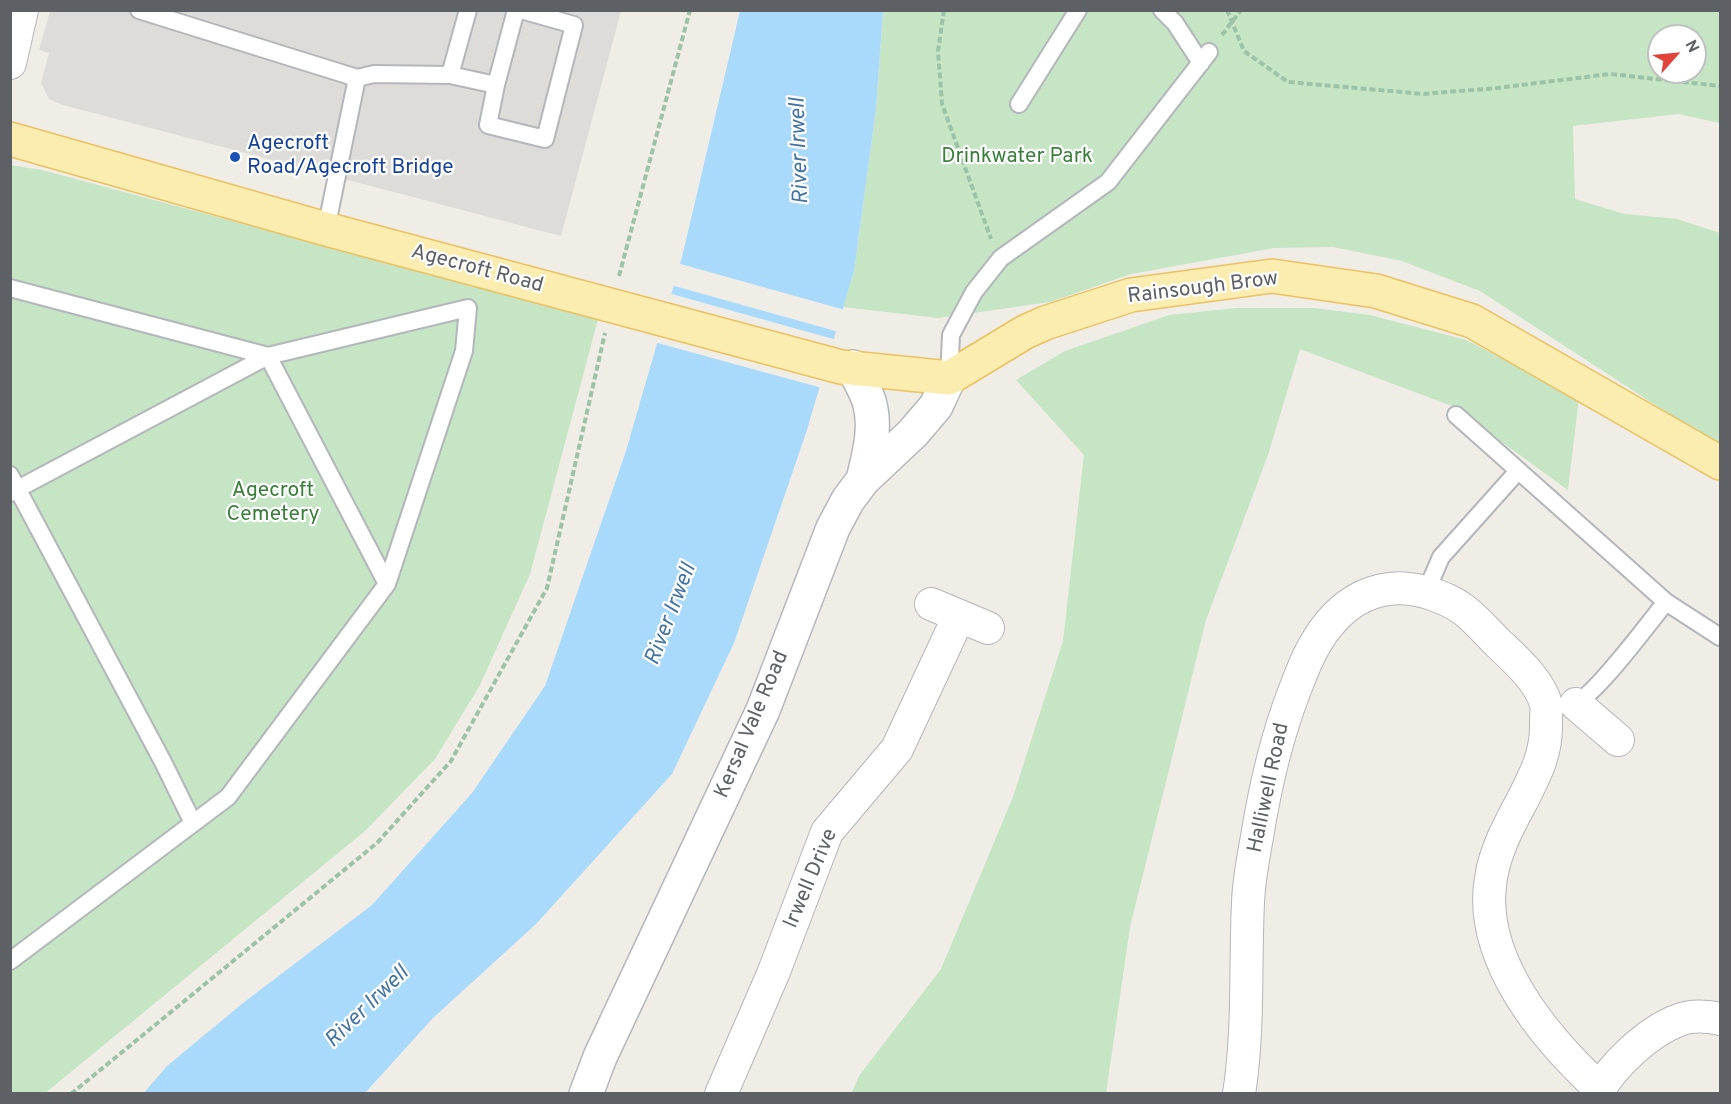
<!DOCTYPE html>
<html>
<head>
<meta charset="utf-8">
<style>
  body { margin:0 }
  #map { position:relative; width:1731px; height:1104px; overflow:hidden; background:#efede6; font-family:Overpass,sans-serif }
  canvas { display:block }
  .frame { position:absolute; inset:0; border:12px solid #5d6165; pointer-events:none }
  .north { position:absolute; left:1647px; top:24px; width:60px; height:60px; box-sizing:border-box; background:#fff; border:2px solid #bec0c1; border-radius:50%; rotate:63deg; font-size:16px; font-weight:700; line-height:24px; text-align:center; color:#5d6165 }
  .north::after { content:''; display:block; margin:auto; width:21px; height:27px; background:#e1433a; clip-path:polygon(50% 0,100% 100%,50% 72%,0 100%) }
</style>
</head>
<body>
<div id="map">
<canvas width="1731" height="1104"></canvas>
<div class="frame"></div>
<div class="north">N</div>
</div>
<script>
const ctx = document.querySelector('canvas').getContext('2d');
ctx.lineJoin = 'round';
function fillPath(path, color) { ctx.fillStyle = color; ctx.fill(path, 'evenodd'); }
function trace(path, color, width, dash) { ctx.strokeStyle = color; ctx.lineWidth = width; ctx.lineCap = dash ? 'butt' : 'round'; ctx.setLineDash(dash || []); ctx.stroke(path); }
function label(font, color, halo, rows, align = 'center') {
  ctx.font = font + ' Overpass,sans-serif'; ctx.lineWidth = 4.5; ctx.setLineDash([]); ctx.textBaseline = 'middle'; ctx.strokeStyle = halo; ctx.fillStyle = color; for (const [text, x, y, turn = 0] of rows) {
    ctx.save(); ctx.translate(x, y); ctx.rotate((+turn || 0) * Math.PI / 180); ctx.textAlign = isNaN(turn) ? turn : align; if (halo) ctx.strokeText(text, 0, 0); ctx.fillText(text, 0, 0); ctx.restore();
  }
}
const industrial = new Path2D(`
  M50,11H621L561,236L63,105L49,99L41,83L49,53L39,50Z`);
const green = new Path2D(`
  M883,11H1720V123L1678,114L1573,126L1575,199L1625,214L1677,219L1720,233V447L1480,291L1402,261L1333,247L1274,248L1131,274L1050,302L938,318L843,307L854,271L876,109ZM1659,36H1695V72H1659Z
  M10,165L42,170L598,319L530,574L480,685L435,759L365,831L44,1094L10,1093Z
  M1236,308H1314L1370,315L1466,340L1579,397L1568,490L1452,406L1300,349L1268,455L1206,620L1130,927L1106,1093L851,1094L859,1076L941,969L1013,797L1063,641L1084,455L1016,380L1065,351L1169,315Z`);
const water = new Path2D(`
  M740,11H883L876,109L854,271L806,433L734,643L672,774L536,924L433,1018L365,1093L143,1094L167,1066L243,1003L372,905L472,793L545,686L626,451L682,257Z`);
const pier = new Path2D(`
  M677,263L845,310L839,332L671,285Z
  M668,293L837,340L822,388L654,342Z`);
const path = new Path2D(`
  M944,10L938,51L942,104L991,239
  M1227,10L1244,51L1288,82L1424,94L1497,88L1610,74L1720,86
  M1222,35L1241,10
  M619,276L690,10
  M71,1094L377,843L451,761L547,588L605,333`);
const lane = new Path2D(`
  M139,10L357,78L326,229
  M516,10L496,85L488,125L545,139L574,25L521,10
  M1162,10L1175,23L1201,63
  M450,75L496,85
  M357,78L374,74L450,75L468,10
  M1019,104L1078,10
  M10,288L268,356L387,584L228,797L10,961
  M949,378L951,335L974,292L1001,258L1108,182L1209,52
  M1456,415L1666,602L1720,637
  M10,475L163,762L193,823
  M10,493L268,356L468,308L464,351L387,584
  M1426,592L1441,557L1518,471
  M1570,705C1590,704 1650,621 1666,602`);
const street = new Path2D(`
  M10,63L22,10
  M931,604L988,628
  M1576,704L1618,740
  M721,1094L773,974L827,832L897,749L959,616
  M1239,1094C1249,1030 1245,966 1248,902C1249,880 1253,858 1257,837C1265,787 1276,739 1294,692C1300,677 1305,662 1313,648C1338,602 1379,576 1432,594C1443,598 1454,602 1464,610C1476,619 1487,632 1498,643C1516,660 1539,680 1546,704C1547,709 1546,716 1546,722C1547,753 1536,773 1522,801C1509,825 1495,851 1491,878C1477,958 1545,1038 1599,1088
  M1597,1094C1611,1066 1649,1031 1679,1020C1691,1015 1708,1016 1720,1019`);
const secondary = new Path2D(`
  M853,367C858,378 865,389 869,401C877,427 869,455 863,480
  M586,1094L600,1057L763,710L833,528L848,500L863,480L913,433L936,406L949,378`);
const primary = new Path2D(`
  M10,139L326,229L841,367L949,378L1025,332L1045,323L1131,295L1272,276L1376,291L1472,321L1720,463`);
const markers = [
  [235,157,6,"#1a4fb4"]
];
const transitNames = [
  ["Agecroft",247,145],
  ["Road/Agecroft Bridge",247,169]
];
const parkNames = [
  ["Drinkwater Park",1017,158],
  ["Agecroft",273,492],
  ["Cemetery",273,516]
];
const streetNames = [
  ["Agecroft Road",477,270,15],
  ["Rainsough Brow",1203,289,-7],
  ["Kersal Vale Road",753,725,-67],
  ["Halliwell Road",1270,788,-78],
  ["Irwell Drive",812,879,-67]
];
const waterNames = [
  ["River Irwell",801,151,-92],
  ["River Irwell",672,615,-69],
  ["River Irwell",368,1008,-44]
];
fillPath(industrial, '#dedcd8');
fillPath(green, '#c5e5c4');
fillPath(water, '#aadafb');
fillPath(pier, '#efede6');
trace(lane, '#b3b6ba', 20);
trace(street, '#b3b6ba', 34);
trace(secondary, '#b4b8bc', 36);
trace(primary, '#ebc163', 36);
trace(path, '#9cc3a7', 4, [6, 3]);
trace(lane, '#fff', 16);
trace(street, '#fff', 32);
trace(secondary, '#fff', 33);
trace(primary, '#fbedaf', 33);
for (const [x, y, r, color] of markers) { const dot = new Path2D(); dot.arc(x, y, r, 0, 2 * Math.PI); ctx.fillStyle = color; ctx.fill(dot); trace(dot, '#fff', 2); }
label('21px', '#164399', '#fff', transitNames, 'left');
label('21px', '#39813a', '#fff', parkNames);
label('21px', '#5d6165', '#fff', streetNames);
label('italic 22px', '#4475a4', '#fff', waterNames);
</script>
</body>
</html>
